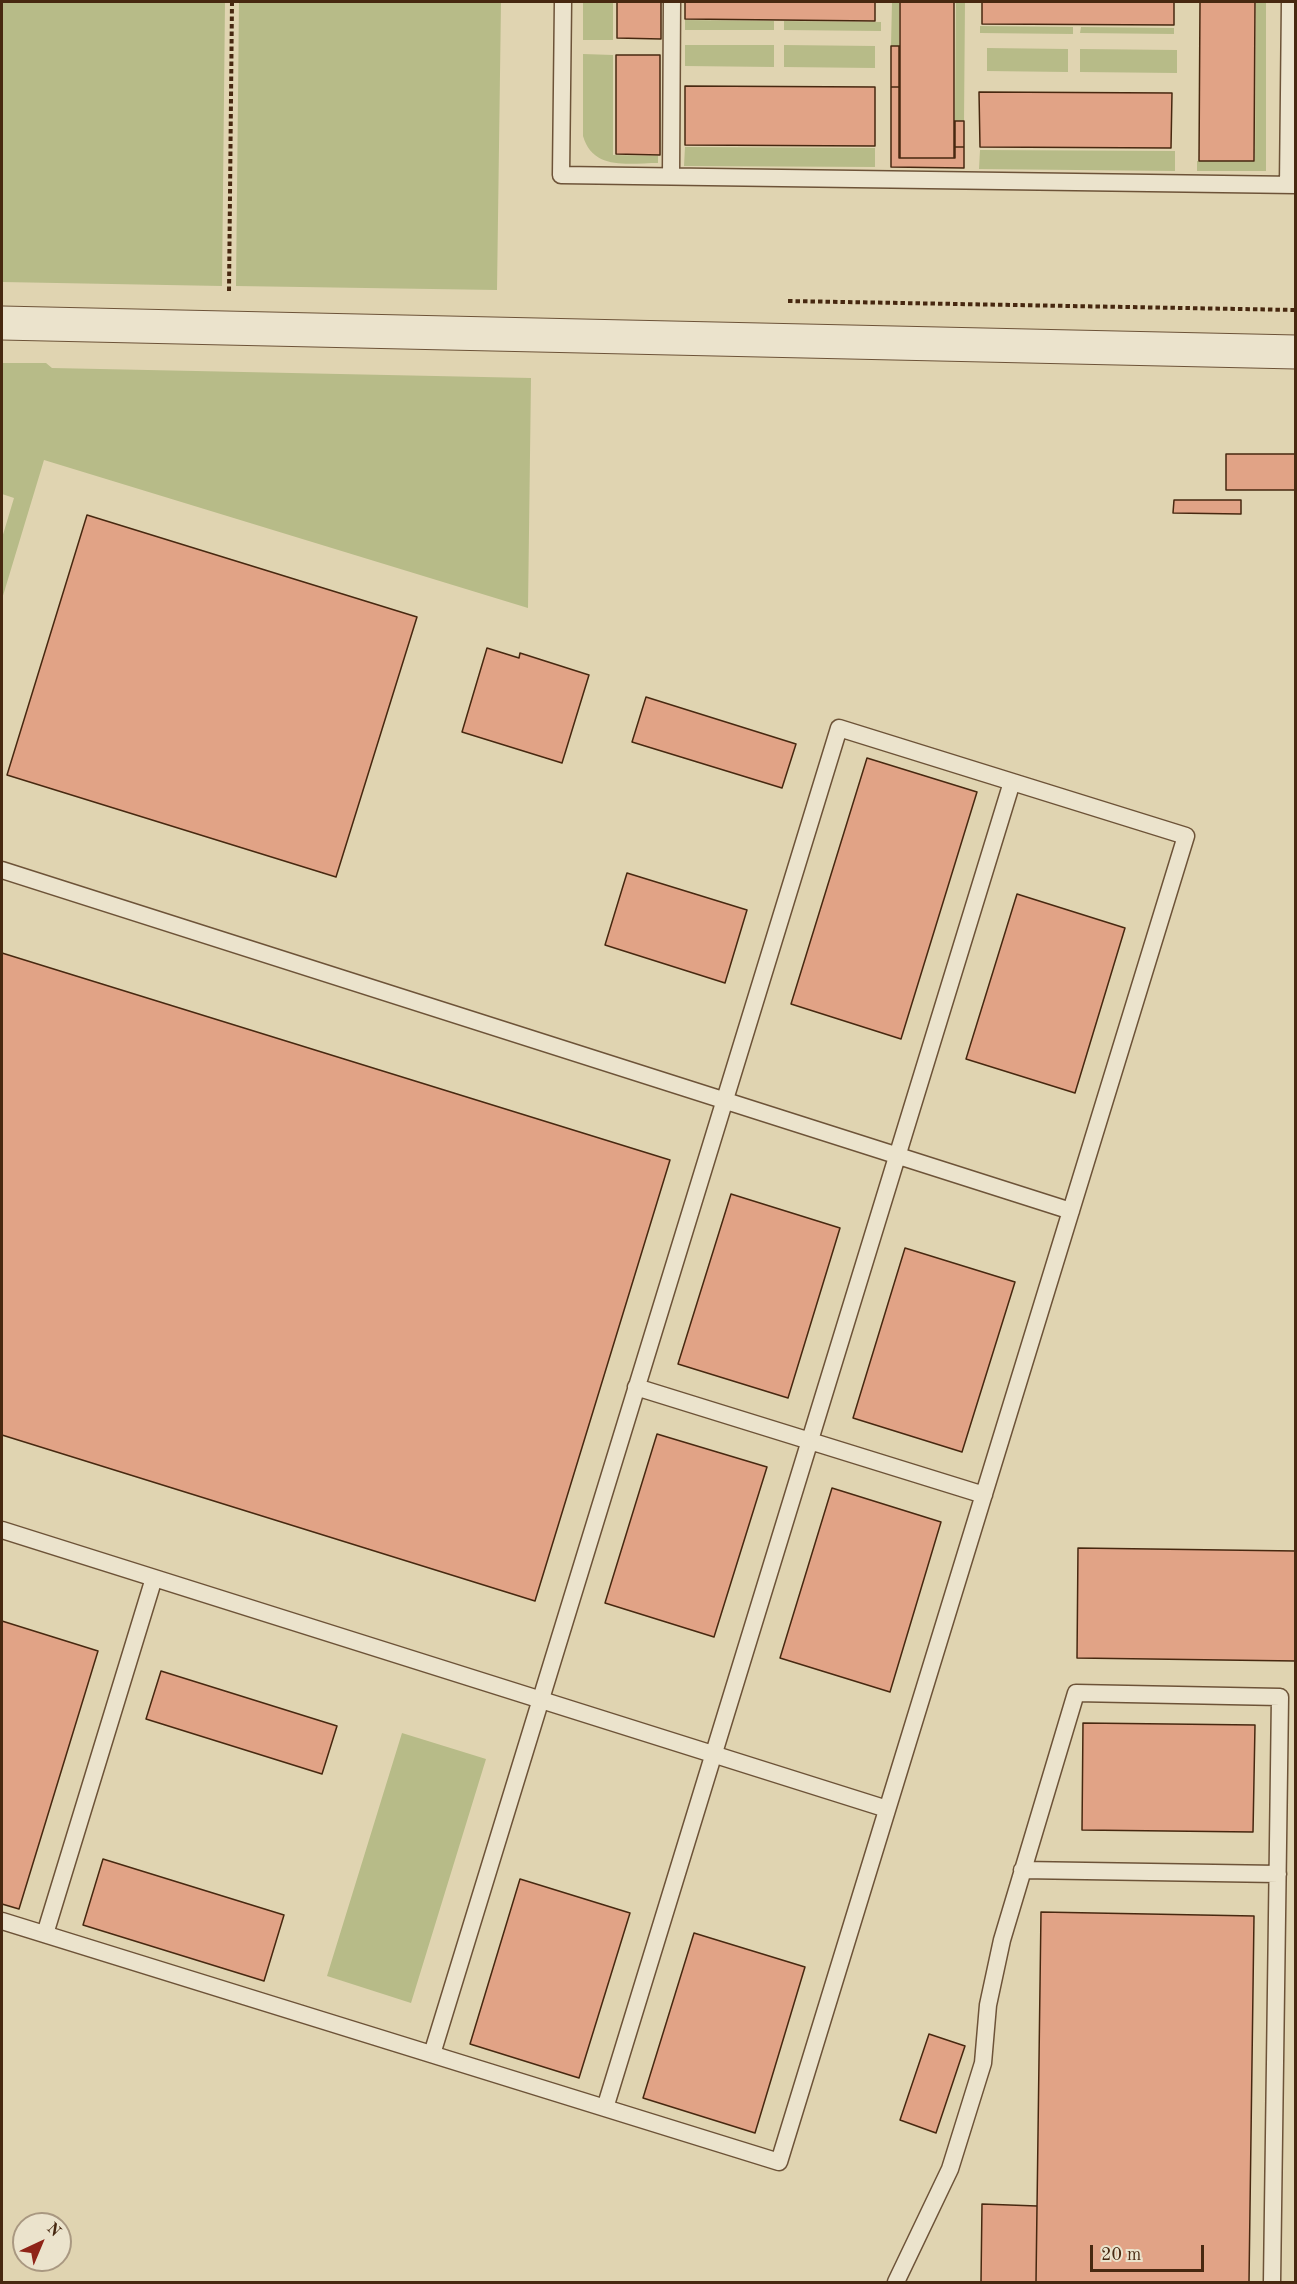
<!DOCTYPE html>
<html>
<head>
<meta charset="utf-8">
<style>
  body { margin:0 }
  #map { position:relative; width:1297px; height:2284px; overflow:hidden; background:#e0d4b1; font-family:"Old Standard TT",serif }
  canvas { display:block }
  .frame { position:absolute; inset:0; border:3px solid #472810; pointer-events:none }
  .north { position:absolute; left:12px; top:2212px; width:60px; height:60px; box-sizing:border-box; background:#ebe3cc; border:2px solid #a99881; border-radius:50%; rotate:44deg; font-size:16px; font-weight:700; line-height:24px; text-align:center; color:#472810 }
  .north::after { content:''; display:block; margin:auto; width:21px; height:27px; background:#8f2418; clip-path:polygon(50% 0,100% 100%,50% 72%,0 100%) }
  .scale { position:absolute; left:1090px; top:2245px; width:114px; height:27px; box-sizing:border-box; border:3px solid #472810; border-top:0; padding-left:8px; font-size:18px; line-height:21px; white-space:nowrap; color:#472810; -webkit-text-stroke:4px #ebe3cc; paint-order:stroke }
</style>
</head>
<body>
<div id="map">
<canvas width="1297" height="2284"></canvas>
<div class="frame"></div>
<div class="north">N</div>
<div class="scale">20 m</div>
</div>
<script>
const ctx = document.querySelector('canvas').getContext('2d');
ctx.lineJoin = 'round';
function fillPath(path, color) { ctx.fillStyle = color; ctx.fill(path, 'evenodd'); }
function trace(path, color, width, dash) { ctx.strokeStyle = color; ctx.lineWidth = width; ctx.lineCap = dash ? 'butt' : 'round'; ctx.setLineDash(dash || []); ctx.stroke(path); }
const green = new Path2D(`
  M2,2H225L222,286L2,282Z
  M239,2H501L497,290L236,286Z
  M583,2H613V40H583Z
  M892,2H899V46H891Z
  M956,2H965L964,121H955Z
  M1256,2H1266V171H1197V161H1255Z
  M685,20L774,21V30H685Z
  M784,21L881,22V31L784,30Z
  M980,26L1073,27V34L980,33Z
  M1081,27L1174,28V34L1080,33Z
  M685,45H774V67L685,66Z
  M784,45L875,46V68L784,67Z
  M987,48L1068,49V72L987,71Z
  M1080,49L1177,50V73L1080,72Z
  M583,54L613,55V155L658,156V163C629,163 593,171 583,136Z
  M685,147L875,148V167L684,166Z
  M980,150L1175,151V171L979,169Z
  M2,363H46L52,368L531,378L528,608L44,460L2,599V538L14,498L2,494Z
  M402,1733L486,1759L411,2003L327,1976Z`);
const building = new Path2D(`
  M617,2H661V39L617,38Z
  M685,2H875V21L685,19Z
  M900,2H954V158H900Z
  M982,2H1174V25L982,24Z
  M1200,2H1255L1254,161H1199Z
  M891,46H899V87H891Z
  M616,55H660V155L616,154Z
  M685,86L875,87V146L685,145Z
  M891,87H899V158H955V147H964V168L891,167Z
  M979,92L1172,93L1171,148L980,147Z
  M955,121H964V147H955Z
  M1226,454H1296V490H1226Z
  M1174,500H1241V514L1173,513Z
  M87,515L417,617L336,877L7,775Z
  M487,648L519,658L520,653L589,675L562,763L462,732Z
  M646,697L796,744L782,788L632,742Z
  M867,758L977,792L901,1039L791,1004Z
  M627,873L747,910L725,983L605,945Z
  M1017,894L1125,928L1075,1093L966,1059Z
  M2,953L670,1160L535,1601L2,1435Z
  M731,1194L840,1228L788,1398L678,1364Z
  M905,1248L1015,1282L962,1452L853,1418Z
  M657,1434L767,1467L714,1637L605,1603Z
  M832,1488L941,1522L890,1692L780,1658Z
  M1078,1548L1296,1551V1661L1077,1658Z
  M2,1621L98,1651L19,1909L2,1904Z
  M161,1671L337,1726L322,1774L146,1719Z
  M1083,1723L1255,1725L1253,1832L1082,1830Z
  M103,1859L284,1915L264,1981L83,1925Z
  M520,1879L630,1913L579,2078L470,2044Z
  M1041,1912L1254,1916L1249,2282H1036Z
  M694,1933L805,1967L755,2133L643,2098Z
  M929,2034L965,2046L936,2133L900,2120Z
  M982,2204L1037,2206L1036,2282H981Z`);
const path = new Path2D(`
  M229,291L232,2
  M788,301L1296,310`);
const service = new Path2D(`
  M563,2L561,175L1296,185
  M671,176L672,2
  M1288,185L1290,2
  M2,870L1071,1211
  M636,1387L984,1495
  M2,1530L887,1809
  M1022,1870L1278,1874
  M2,1921L779,2162L1186,836L839,728L432,2054
  M45,1934L154,1578
  M605,2108L1012,782
  M896,2282L950,2169L983,2063L988,2005L1002,1940L1076,1693L1280,1697L1272,2282`);
const tertiary = new Path2D(`
  M2,323L1296,352`);
fillPath(green, '#b7bb88');
fillPath(building, '#e1a386');
trace(building, '#472810', 1.5);
trace(service, '#6d5338', 19);
trace(tertiary, '#6d5338', 35);
trace(path, '#472810', 4, [4.5, 3]);
trace(service, '#ebe3cc', 16);
trace(tertiary, '#ebe3cc', 33);
</script>
</body>
</html>
